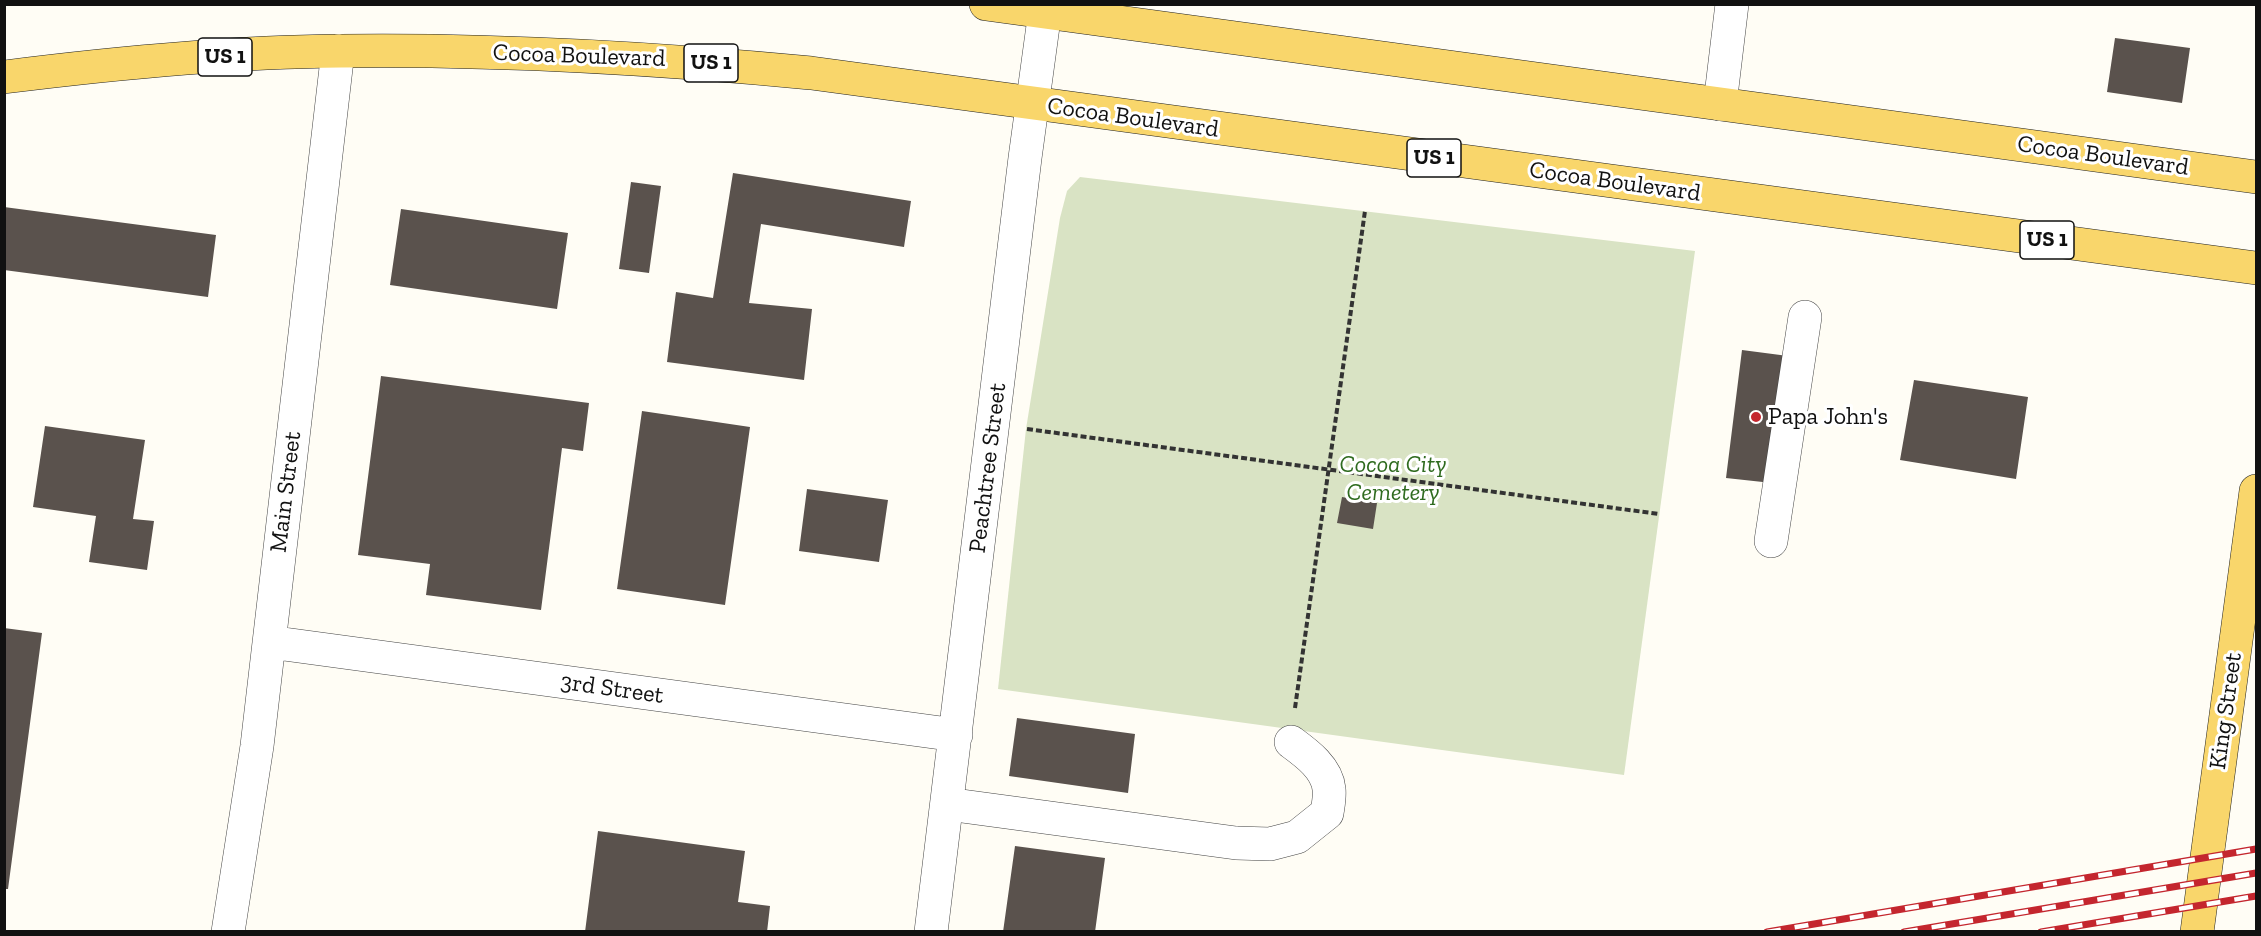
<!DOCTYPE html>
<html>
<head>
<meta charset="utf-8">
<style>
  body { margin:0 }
  #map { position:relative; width:2261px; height:936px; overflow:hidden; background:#fffdf5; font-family:"Zilla Slab",serif }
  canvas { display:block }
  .frame { position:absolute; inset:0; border:6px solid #111; pointer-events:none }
</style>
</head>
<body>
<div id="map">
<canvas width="2261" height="936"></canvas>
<div class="frame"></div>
</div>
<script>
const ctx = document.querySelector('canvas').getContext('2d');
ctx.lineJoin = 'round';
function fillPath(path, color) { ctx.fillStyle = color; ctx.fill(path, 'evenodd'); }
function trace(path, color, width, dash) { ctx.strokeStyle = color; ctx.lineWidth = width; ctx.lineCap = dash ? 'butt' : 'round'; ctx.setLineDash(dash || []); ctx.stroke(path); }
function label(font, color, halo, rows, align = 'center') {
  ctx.font = font + ' "Zilla Slab",serif'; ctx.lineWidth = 6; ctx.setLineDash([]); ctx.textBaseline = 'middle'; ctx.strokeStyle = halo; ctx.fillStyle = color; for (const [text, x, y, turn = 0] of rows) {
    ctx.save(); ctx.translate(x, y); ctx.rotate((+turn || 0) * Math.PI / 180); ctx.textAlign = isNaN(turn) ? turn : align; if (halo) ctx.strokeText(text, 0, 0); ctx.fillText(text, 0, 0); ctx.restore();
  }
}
const cemetery = new Path2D(`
  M1080,177L1695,251L1624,775L998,689L1026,429L1060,218L1067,191Z`);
const building = new Path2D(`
  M2115,38L2190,48L2182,103L2107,92Z
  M733,173L911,201L904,247L761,224L749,303L812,309L804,380L667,362L676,292L713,298Z
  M631,182L661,186L649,273L619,269Z
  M4,207L216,235L208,297L4,270Z
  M401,209L568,233L557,309L390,285Z
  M1742,350L1788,356L1772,483L1726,478Z
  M381,376L589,403L583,451L562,448L541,610L426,595L430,564L358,555Z
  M1914,380L2028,397L2016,479L1900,460Z
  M642,411L750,427L725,605L617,589Z
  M45,426L145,440L133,519L154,521L147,570L89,562L96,516L33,507Z
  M807,489L888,500L879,562L799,551Z
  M1342,497L1377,503L1373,529L1337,523Z
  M4,628L42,633L8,889H4Z
  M1017,718L1135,734L1128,793L1009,776Z
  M598,831L745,851L738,902L770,906L767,932H585Z
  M1015,846L1105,858L1095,932H1003Z`);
const path = new Path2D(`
  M1027,429L1659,514
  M1295,708L1365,211`);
const minor = new Path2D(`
  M1720,104L1732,4
  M1771,541L1805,317
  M269,642L956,735
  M947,804L1236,843L1270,844L1297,837L1327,813C1328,806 1330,797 1329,789C1327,768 1306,753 1291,742
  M228,932L257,746L338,51
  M931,932L1025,158L1046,4`);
const major = new Path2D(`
  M986,4L2256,177
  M4,77C115,63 228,52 340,51C497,49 654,58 811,73L2256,268
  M2197,932L2256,491`);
const rail = new Path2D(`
  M1767,932L2256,849
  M1904,932L2256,873
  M2041,932L2256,896`);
const markers = [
  [1756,417,6,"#c4262e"]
];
const shields = [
  [225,57,54],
  [711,63,54],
  [1434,158,54],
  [2047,240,54]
];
const shieldNames = [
  ["US 1",225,57],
  ["US 1",711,63],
  ["US 1",1434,158],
  ["US 1",2047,240]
];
const streetNames = [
  ["Cocoa Boulevard",579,56,2],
  ["Cocoa Boulevard",1133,118,8],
  ["Cocoa Boulevard",2103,156,8],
  ["Cocoa Boulevard",1615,182,8],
  ["Peachtree Street",988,468,-83],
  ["Main Street",286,492,-83],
  ["3rd Street",612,689,8],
  ["King Street",2226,711,-82]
];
const poiNames = [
  ["Papa John's",1768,417]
];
const parkNames = [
  ["Cocoa City",1393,465],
  ["Cemetery",1393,493]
];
fillPath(cemetery, '#d9e3c4');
fillPath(building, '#5a524d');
trace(minor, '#444', 34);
trace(major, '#222', 34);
trace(path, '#333', 4, [6, 3]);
trace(minor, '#fff', 33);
trace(major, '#f9d66b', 33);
trace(rail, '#c4262e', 7);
trace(rail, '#fff', 4.5, [14]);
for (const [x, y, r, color] of markers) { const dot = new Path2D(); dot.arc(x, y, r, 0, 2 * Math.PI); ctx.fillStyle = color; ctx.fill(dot); trace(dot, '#fff', 2); }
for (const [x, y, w] of shields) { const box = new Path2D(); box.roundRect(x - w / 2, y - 19, w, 38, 4.5); ctx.fillStyle = '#fff'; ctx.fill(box); trace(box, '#111', 1.5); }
label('bold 22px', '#111', null, shieldNames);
label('24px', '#111', '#fff', streetNames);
label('24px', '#111', '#fff', poiNames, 'left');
label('italic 24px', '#2f6b1f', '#fff', parkNames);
</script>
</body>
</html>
